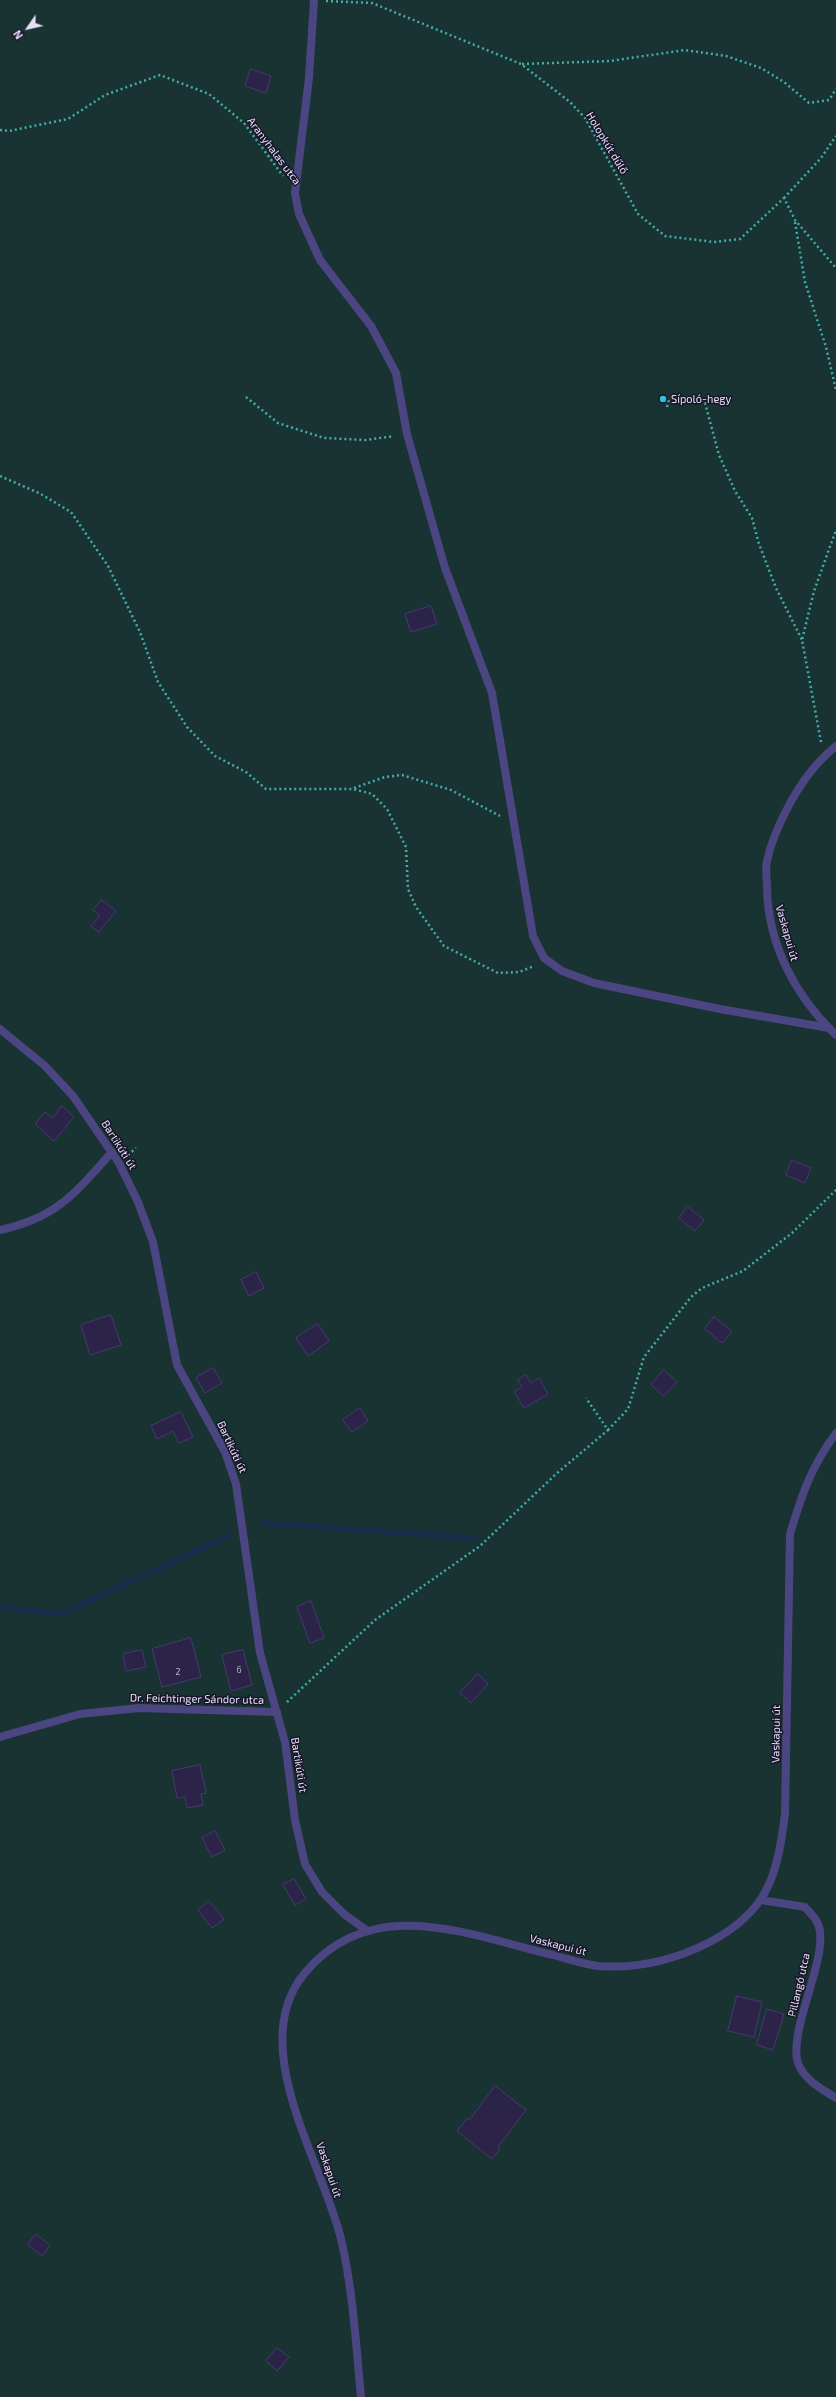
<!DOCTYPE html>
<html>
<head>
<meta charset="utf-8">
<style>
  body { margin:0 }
  #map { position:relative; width:836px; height:2397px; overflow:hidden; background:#191529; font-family:"Exo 2",sans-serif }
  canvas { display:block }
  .north { position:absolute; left:8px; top:8px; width:40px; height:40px; -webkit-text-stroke:3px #191529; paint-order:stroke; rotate:236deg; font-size:11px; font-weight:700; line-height:16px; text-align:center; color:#e5e1fb }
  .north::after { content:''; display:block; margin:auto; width:14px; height:18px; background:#e5e1fb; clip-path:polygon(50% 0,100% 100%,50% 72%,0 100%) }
</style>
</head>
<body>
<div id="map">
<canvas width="836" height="2397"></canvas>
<div class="north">N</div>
</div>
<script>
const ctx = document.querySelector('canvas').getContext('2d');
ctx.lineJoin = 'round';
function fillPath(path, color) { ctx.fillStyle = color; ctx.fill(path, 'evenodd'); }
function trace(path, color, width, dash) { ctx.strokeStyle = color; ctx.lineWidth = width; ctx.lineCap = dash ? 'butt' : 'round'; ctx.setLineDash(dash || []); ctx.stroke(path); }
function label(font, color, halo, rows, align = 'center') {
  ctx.font = font + ' "Exo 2",sans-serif'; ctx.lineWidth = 3; ctx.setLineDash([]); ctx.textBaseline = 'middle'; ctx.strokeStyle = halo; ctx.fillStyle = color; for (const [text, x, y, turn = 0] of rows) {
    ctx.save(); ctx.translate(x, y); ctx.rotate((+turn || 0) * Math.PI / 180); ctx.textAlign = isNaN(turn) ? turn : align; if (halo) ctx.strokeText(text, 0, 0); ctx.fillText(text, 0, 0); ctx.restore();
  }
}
const green = new Path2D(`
  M0,0H836V2397H0Z`);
const stream = new Path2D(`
  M262,1523L475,1538
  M0,1607L61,1614L229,1536`);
const building = new Path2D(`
  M251,69L271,76L266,93L245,86Z
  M431,606L437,624L411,632L405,614Z
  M102,900L116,911L99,932L91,926L100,916L93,910Z
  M62,1106L74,1117L54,1141L35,1124L45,1112L52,1118Z
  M792,1160L811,1168L805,1183L786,1175Z
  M688,1207L704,1220L695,1231L679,1218Z
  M256,1272L264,1288L249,1296L241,1280Z
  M111,1315L121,1345L90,1355L81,1325Z
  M714,1317L732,1331L722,1343L705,1329Z
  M318,1324L329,1341L308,1356L296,1338Z
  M213,1368L222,1383L205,1393L196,1378Z
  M664,1370L677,1382L664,1396L651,1385Z
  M526,1375L531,1383L539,1378L548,1394L524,1408L514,1391L522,1387L518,1380Z
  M360,1408L368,1421L352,1432L343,1420Z
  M181,1412L193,1437L179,1443L173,1431L157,1439L151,1426Z
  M311,1601L324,1638L310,1643L297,1607Z
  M191,1638L201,1677L162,1687L152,1649Z
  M142,1650L146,1667L126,1671L123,1654Z
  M243,1650L252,1685L231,1691L222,1655Z
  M478,1674L488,1684L471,1703L460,1693Z
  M200,1765L206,1793L201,1794L203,1805L187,1808L185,1797L177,1798L172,1771Z
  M215,1831L225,1850L212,1857L202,1838Z
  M294,1879L306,1899L295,1905L283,1885Z
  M209,1901L224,1919L212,1928L198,1910Z
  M737,1996L762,2002L754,2037L728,2031Z
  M767,2009L784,2014L773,2050L757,2045Z
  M495,2086L526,2110L498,2147L500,2149L492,2159L457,2131L467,2118L469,2120Z
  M36,2234L50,2245L42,2256L28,2245Z
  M277,2348L289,2357L277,2371L266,2361Z`);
const path = new Path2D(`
  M326,1L372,3L521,64L570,102L585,118L638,214L665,236L714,242L740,239L784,198L795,220L836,268
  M522,64L610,61L685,50L726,56L761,68L784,82L809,103L829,100L836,89
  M0,130L9,131L68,119L105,95L160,75L209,94L244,123L283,176
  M784,198L821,158L836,136
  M795,222L805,282L826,347L836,390
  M246,397L278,423L324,438L366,440L394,436
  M667,407L669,399L685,397L705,403L719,455L735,491L752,518L759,544L776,588L802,640
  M0,476L39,493L71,512L108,566L140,632L158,682L187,727L215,756L246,772L266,789H353L372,794L387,809L406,847L408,889L416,907L444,946L498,973L519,972L534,966
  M821,742L802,640L814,591L836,530
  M354,788L385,777L402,775L451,790L500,816
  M128,1155L136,1148
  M608,1430L628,1409L644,1357L691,1297L702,1288L743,1271L792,1233L836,1190
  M287,1702L375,1620L480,1546L556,1474L608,1430L586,1398`);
const street = new Path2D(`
  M314,0L309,78L295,193L299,214L320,260L371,326L396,373L407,434L445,568L492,693L533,936L544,958L562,971L594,983L720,1009L829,1028
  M836,746C815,763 800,784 788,807C779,824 771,842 767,861C765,869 767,879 767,888C768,944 795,996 836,1035
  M0,1029L45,1066L73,1096L119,1163L138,1202L153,1242L177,1365L225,1452L236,1484L260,1653L285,1742L295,1820L305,1864L322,1892L344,1914L366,1930
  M0,1230C57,1218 75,1193 112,1152
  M0,1737L80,1714L139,1708L277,1712
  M761,1900L805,1907C809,1912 814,1916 817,1922C833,1951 787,2029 798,2063C804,2080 822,2089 836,2098
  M361,2397C356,2344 353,2290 341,2239C323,2163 245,2046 304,1974C371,1892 468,1935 553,1955C568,1959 583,1964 598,1966C636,1969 674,1960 708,1943C768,1912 777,1877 785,1814L790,1534C802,1494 811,1467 836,1433`);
const markers = [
  [663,399,4,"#27c7e1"]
];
const numberNames = [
  ["6",239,1670],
  ["2",178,1672]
];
const streetNames = [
  ["Holopkút dűlő",607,143,59],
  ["Aranyhalas utca",274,151,53],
  ["Vaskapui út",787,933,74],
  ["Bartikúti út",119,1145,58],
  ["Bartikúti út",232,1447,65],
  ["Dr. Feichtinger Sándor utca",197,1699,1],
  ["Vaskapui út",776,1734,-89],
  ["Bartikúti út",299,1765,81],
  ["Vaskapui út",558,1945,14],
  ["Pillangó utca",799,1985,-77],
  ["Vaskapui út",329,2170,71]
];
const poiNames = [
  ["Sípoló-hegy",671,399]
];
fillPath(green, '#193232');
trace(stream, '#192c4e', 5.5);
fillPath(building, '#2c2348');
trace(building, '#463970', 1);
trace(path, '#42aeac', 2.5, [2, 3]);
trace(street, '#4b4682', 8);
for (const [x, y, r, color] of markers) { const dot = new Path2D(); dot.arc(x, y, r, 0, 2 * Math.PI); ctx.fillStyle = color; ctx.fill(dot); trace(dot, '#191529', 1.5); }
label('9px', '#b7b2ce', null, numberNames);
label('11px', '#e5e1fb', '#191529', streetNames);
label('11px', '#e5e1fb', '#191529', poiNames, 'left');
</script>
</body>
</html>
